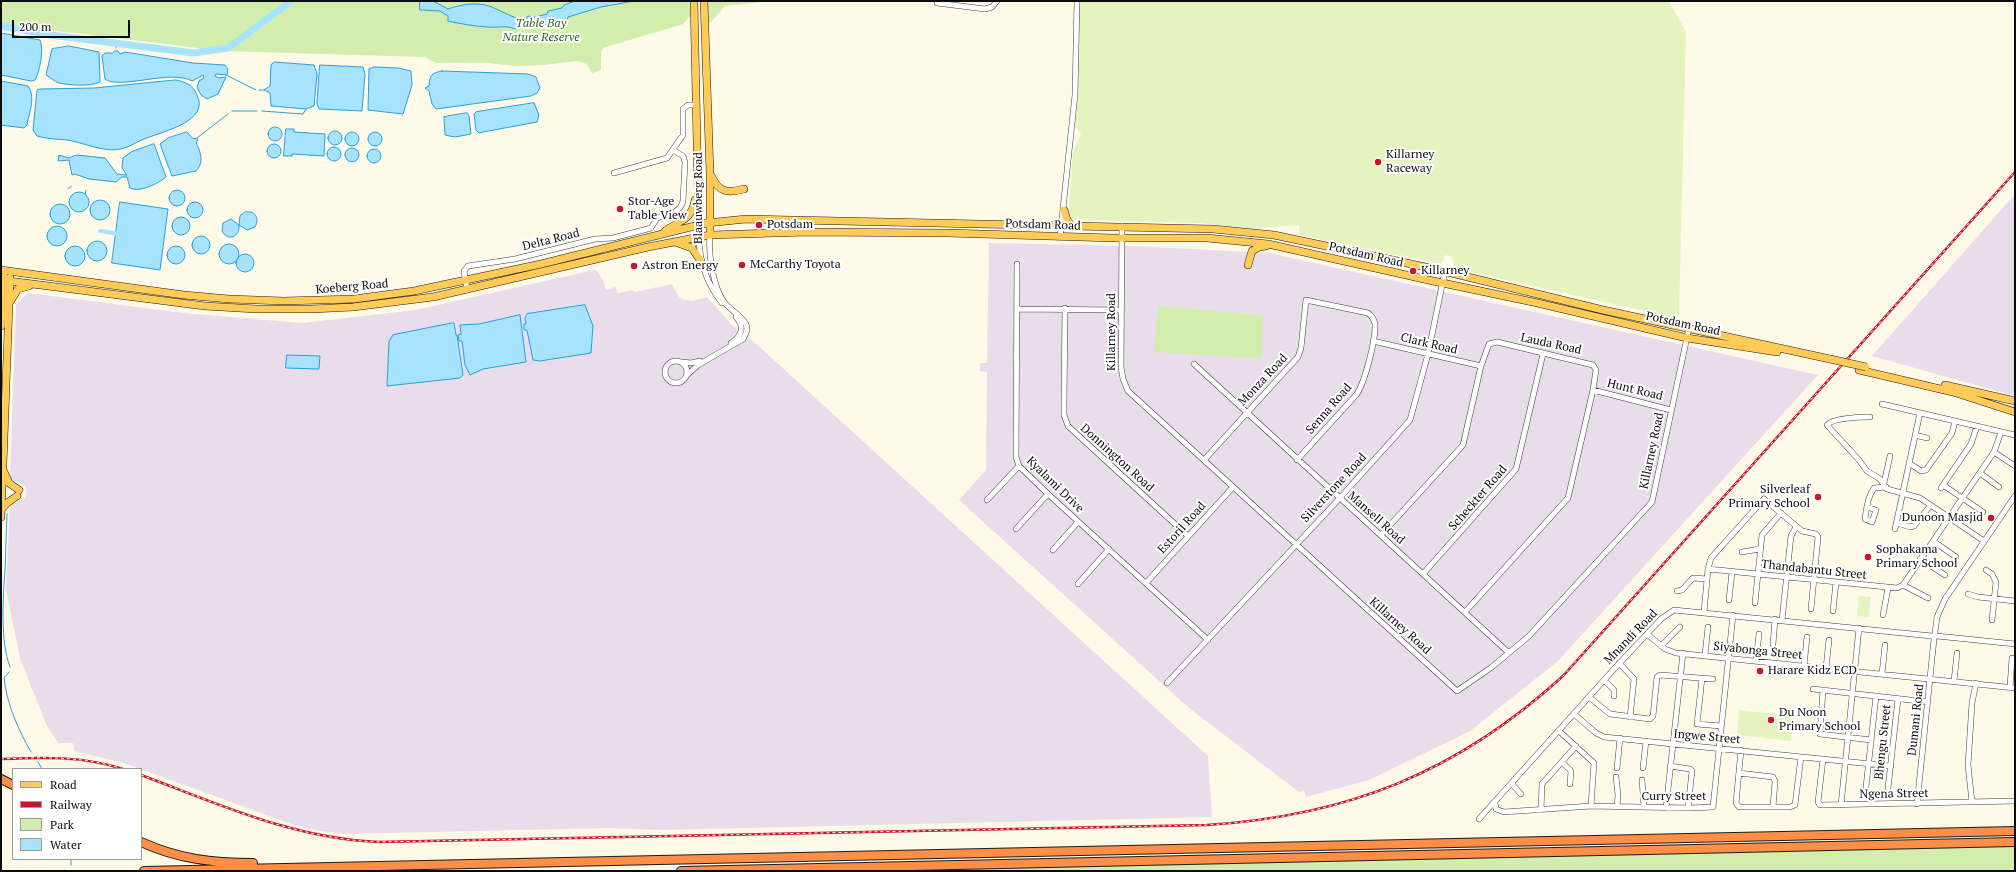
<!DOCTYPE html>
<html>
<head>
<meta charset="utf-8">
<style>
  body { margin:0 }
  #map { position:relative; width:2016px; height:872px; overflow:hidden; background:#fff9e8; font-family:"PT Serif",serif }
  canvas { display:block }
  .frame { position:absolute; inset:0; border:2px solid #0b0b0b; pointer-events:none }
  .legend { position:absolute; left:12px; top:768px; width:130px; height:92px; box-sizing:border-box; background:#fff; border:1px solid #9d9d9d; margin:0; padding:5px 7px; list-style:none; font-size:12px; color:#0b0b0b }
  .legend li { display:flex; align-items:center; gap:8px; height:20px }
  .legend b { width:20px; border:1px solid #9d9d9d }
  .scale { position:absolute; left:12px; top:20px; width:118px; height:18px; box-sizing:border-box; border:2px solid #0b0b0b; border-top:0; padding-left:5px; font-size:12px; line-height:14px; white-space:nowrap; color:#0b0b0b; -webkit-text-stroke:3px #fff; paint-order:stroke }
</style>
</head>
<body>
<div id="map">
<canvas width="2016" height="872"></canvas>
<div class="frame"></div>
<ul class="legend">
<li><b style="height:5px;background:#ffcb58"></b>Road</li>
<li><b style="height:5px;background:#c7162b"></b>Railway</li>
<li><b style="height:11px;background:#d3edae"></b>Park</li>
<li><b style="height:11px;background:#a7e3fd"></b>Water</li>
</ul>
<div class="scale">200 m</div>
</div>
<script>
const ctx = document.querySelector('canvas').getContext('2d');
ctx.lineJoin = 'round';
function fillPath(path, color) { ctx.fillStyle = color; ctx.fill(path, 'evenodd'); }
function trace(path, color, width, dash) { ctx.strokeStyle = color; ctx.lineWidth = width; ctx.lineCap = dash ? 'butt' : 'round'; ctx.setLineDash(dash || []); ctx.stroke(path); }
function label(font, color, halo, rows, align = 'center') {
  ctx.font = font + ' "PT Serif",serif'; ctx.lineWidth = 4; ctx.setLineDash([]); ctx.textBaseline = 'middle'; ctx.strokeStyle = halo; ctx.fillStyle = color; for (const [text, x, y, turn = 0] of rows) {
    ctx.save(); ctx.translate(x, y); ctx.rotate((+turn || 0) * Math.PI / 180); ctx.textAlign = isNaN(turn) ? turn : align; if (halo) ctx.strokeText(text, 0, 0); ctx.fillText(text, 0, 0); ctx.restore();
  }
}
const industrial = new Path2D(`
  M2015,194V396L1872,356Z
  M989,243L1133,246L1269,253L1818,375L1558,661L1470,731L1369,780L1306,797L1304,790L1299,792L1189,708L959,500L986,470L987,372L980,371V363H987Z
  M594,270H596L603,280L606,290L616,287L617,293L633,290L634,292L672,284L679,297L685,300L693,301L707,297L731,324L753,341L1208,756L1212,817L660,830L609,828L344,834L307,829L280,820L124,763L74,751L73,743H58L46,724L20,658L6,589L10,505L26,498V486L10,479L16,304L28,293L184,313L302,323L416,310Z`);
const green = new Path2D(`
  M1,1H690V16L683,24L603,48L601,52V70L592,73L587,64L577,61L544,65L517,66L487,63H436L425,57L222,51L1,24Z
  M704,1H773L725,6L711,22L705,23Z
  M1158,306L1263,315L1262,359L1154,352Z
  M2015,846V871H849Z`);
const pitch = new Path2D(`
  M1079,1H1669L1686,32L1679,315L1675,318L1466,271L1454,267L1453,257L1445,255L1444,260L1440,264L1299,235V225L1254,229L1199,223L1073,220L1068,216L1073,152L1081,134L1075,126L1078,97Z
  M1859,596L1871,597L1869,617L1857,616Z
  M1739,710L1794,716L1791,741L1737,735Z`);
const water = new Path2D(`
  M420,1H433L448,9C462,4 480,1 494,8C504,12 512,18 523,19L529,16L532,18L547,14L548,11L562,8L564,5L575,1H634L601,7L568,17L567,20L553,24L549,22L546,25L532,28L521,26L515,29C507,25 496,28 487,27C474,26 461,24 448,21V16L440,11L420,10Z
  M1,33L40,40C44,49 40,71 35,80L31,81L1,75Z
  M69,46L99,52L100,82C89,87 70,85 59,83C55,82 50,77 46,75L52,49Z
  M115,51H118L120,54L125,52L193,63L225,65L228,69L227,75L216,74L215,76L219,78L226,77L218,94L207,99L201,95L197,87L199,81L204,78L203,75L192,81C171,69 119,90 105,79L102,56L105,53H112Z
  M275,62L314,65L317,74L314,106L306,109L271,106L270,93L264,90L270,86L271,65Z
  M320,65L363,67L365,74L362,111L319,109L317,104Z
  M375,67L398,68L411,71L412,85L403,114L368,110L369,69Z
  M442,71L528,74L536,77L540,88L537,93L531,96L436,109L432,104L429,91L425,88L429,86C430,75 431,73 442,71Z
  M176,80C186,82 193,85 197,95C210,121 164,131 147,138C139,140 132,146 124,148C107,154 85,143 67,140C57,139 47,139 37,136L33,130L37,90L40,89L94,88Z
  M1,81L28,86C36,97 29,113 27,125L24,128L1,125Z
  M534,103L539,115L537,122L483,132L479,133L476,130L474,114L476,112Z
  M467,113L469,116L471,134L455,137L445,135L444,117Z
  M268 134a7 7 0 1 1 14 0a7 7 0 1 1-14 0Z
  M286,129H294V132L325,134L324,156L292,154V156H284Z
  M328 138a7 7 0 1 1 14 0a7 7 0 1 1-14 0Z
  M368 139a7 7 0 1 1 14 0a7 7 0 1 1-14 0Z
  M345 139a7 7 0 1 1 14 0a7 7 0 1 1-14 0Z
  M187,132L192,138L198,139L196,143C201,152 204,163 196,171L172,176L160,144L168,138Z
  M267 151a7 7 0 1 1 14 0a7 7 0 1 1-14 0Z
  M154,144L166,177C159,183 140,193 130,188L127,177H122L116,182L89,179L75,174L72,175L69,160L58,161L59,155L69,158L76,155L105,158L117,174L127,175L122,168L123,158L131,152Z
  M327 154a7 7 0 1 1 14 0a7 7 0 1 1-14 0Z
  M345 155a7 7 0 1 1 14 0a7 7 0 1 1-14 0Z
  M367 156a7 7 0 1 1 14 0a7 7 0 1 1-14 0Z
  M169 198a8 8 0 1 1 16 0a8 8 0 1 1-16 0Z
  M69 202a10 10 0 1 1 20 0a10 10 0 1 1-20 0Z
  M90 210a10 10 0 1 1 20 0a10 10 0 1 1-20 0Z
  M120,202L168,209L160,270L112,263Z
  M187 210a8 8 0 1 1 16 0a8 8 0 1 1-16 0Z
  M50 214a10 10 0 1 1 20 0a10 10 0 1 1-20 0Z
  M245,212C255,210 260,218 255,227L247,230L239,225C240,237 228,242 222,231L223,223L231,219L239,225L240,216Z
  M172 226a9 9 0 1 1 18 0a9 9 0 1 1-18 0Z
  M47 236a10 10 0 1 1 20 0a10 10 0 1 1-20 0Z
  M192 245a9 9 0 1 1 18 0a9 9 0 1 1-18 0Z
  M87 251a10 10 0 1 1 20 0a10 10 0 1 1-20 0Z
  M219 254a10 10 0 1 1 20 0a10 10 0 1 1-20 0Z
  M167 255a9 9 0 1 1 18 0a9 9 0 1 1-18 0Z
  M65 256a10 10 0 1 1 20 0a10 10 0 1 1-20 0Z
  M236 263a9 9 0 1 1 18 0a9 9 0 1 1-18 0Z
  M585,305L593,326L591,353L540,361L533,360L527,330H524V324H526L525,318L527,314Z
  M520,315L526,362L483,369L470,375L465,365L462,341H459L458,335L461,334L460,325L479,324Z
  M452,323H454L456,335H457L463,375L460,378L387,386L389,341L393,335Z
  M287,355L320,356L319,369L286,368Z`);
const stream = new Path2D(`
  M116,44V48
  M226,75L256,90
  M259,90H264
  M232,111H257
  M262,111L303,114L306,109
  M197,138L228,114
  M68,188H70L71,186
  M85,194L86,190
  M7,514C6,533 6,551 5,570C3,598 0,641 10,667
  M9,672L4,678C7,705 18,729 31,752
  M38,762L42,769
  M71,865V859`);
const canal = new Path2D(`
  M100,231L120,234`);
const river = new Path2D(`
  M1,26L50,35L194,53L228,48L291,1`);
const minor = new Path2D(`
  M937,3L985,9L992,7L997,1
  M614,173L667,158L683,135V109L688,105H696
  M1122,226L1121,367L1123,379L1128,391L1457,691L1492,667L1529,636L1652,502L1689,328
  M699,236C699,261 707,284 722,303
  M1060,237L1075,95L1077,1
  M1017,264L1016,457L1019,466L1048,494L1208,640
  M467,290L464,271L468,266L515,259L595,239L613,238L651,228L657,218C668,213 680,214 683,201L685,162L683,156L673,150
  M1065,308L1064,402V415L1068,426L1188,536
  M1017,309L1121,310
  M1373,341L1481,366
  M731,343C742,336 745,327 736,317
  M665 372a11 11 0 1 1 22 0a11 11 0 1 1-22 0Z
  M682,362L691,363L700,361
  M1194,364L1509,653
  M686,376L698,365L743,339C746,334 748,330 746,324C741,315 730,310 724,302C713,286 708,254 710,235
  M1593,390L1671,410
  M1882,404L2015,435
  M1870,417C1861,417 1832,418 1827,425L1859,460L1867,471L1880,479L1887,489L1920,498L1984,541
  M1915,435L1927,438
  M1994,452L2015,466
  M1204,460L1298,357L1301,348L1306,300L1368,313C1372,316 1374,319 1375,324C1376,340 1365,381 1357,394L1297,460
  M1909,463L1921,471L1926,470L1952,433L1955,421
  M1980,473L1999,487
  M1884,483L1890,456
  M1943,485L1983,512
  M1941,488L1971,444L1977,426
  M1764,499L1802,531L1816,534L1818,537L1811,609
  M987,500L1019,466
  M1867,507L1876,510L1872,522L1865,519C1866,509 1868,496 1874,488L1886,487
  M1897,523L1910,527L1914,526L1930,506
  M1016,529L1048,494
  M1895,529L1920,413
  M1381,535L1463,445L1481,366L1489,344L1497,342L1593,365L1596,370L1593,390L1568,498L1465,612
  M1933,541L1956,557
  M1053,550L1078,522
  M1742,552L1760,549
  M1920,559L1945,575
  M1708,569L1897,588L1903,585L1994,452L2001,432
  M1986,570L1992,574L1996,582L1992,620
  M1423,574L1516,469L1543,354
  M1146,583L1233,487
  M1078,584L1109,549
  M1903,585L1928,598
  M1677,591L1682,590L1693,578L1707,579
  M1968,594L1978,597L2015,601
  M1729,600L1732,572
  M1755,603L1762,535L1781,513
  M1833,611L1836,582
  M1704,612L1708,569L1711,558L1764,499
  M1883,615L1888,588
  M1782,620L1791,536L1796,527
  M1935,633L1937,617L1945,599L2015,496
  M1647,634L1665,649L1676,653L2015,688
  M1937,636L2015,644
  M1773,644L1775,619
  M1661,646L1680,627
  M1705,655L1708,627
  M1756,661L1759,634
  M1619,663L1634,679L1630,717
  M1804,666L1807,637
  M1826,668L1829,640
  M1882,674L1885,645
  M1702,678L1697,724L1721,726
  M1604,680L1614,690V696
  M1954,681L1957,653
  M1167,683L1339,499L1410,420L1428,354L1445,271
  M2010,687L2012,658
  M1813,689L1928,702
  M1823,690L1820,734L1871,740
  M1589,697L1610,714L1650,719L1653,716L1657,677L1660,675L1713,679
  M1574,714L1596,733L1604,737L1891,766
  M1559,731L1594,763L1591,806
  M1741,750L1736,803L1739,807H1790L1795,805L1801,757
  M1823,759L1818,802L1820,805L2015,801
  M1562,762L1571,771L1570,784
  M1670,766L1690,769L1692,771L1688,808
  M1617,768L1620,738
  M1643,768L1646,741
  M1739,773L1773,777L1775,781L1773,807
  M1616,777L1618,795L1617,807
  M1642,780L1644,807
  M1512,784L1521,794
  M1866,787L1876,696
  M1888,788L1898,699
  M1972,802L1968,765L1972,703L1976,683
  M1495,803L1496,809L1504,812L1591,806L1690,808L1713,807L1733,615
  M1917,804L1934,639
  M1841,805L1859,628
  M1666,808L1683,653
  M1541,810L1542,784L1576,746
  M1479,819L1614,669L1661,619L1674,610L1932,636`);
const major = new Path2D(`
  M694,1L699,236
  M704,1L710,173V235
  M712,177C719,193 729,193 744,189
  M1064,210L1067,220L1071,225
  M665,231C679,221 692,220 695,200
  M675,242L692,248L702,263
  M1248,265L1252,251L1259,247L1266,246
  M1,270L184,295L229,299L284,301L354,299L414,291L541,264L707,223L746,219L1213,229L1274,235L1435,269L1603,310L1830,359
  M1,280L205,306L256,309H312L353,307L433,297L648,247L710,235L807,232L948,233L1113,238H1207L1268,244L1433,281L1533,302L1687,338L1777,352
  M10,302L18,289L29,286
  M1,326L4,277
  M1859,370L1953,392L2015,412
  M1945,385L2015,401
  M4,472L9,483L19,490
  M1,510L7,503L17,496
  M1,517L10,278`);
const highway = new Path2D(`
  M1,779L13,785
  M141,842C178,859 213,863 253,863
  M144,871L2015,831
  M681,871L2015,842`);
const rail = new Path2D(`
  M1,759C43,757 83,756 123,769
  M141,775C219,804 294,839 379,842L1207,825C1348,816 1458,772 1563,676L2015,172`);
const majorBridge = new Path2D(`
  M1830,359L1866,367`);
const markers = [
  [1378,162,4,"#c7162b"],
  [620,209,4,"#c7162b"],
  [759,225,4,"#c7162b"],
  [742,265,4,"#c7162b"],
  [634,266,4,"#c7162b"],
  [1413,271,4,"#c7162b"],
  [1818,497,4,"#c7162b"],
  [1991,518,4,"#c7162b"],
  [1868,557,4,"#c7162b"],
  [1760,671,4,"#c7162b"],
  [1771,720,4,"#c7162b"]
];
const parkNames = [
  ["Table Bay",541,24],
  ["Nature Reserve",541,38]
];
const poiNames = [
  ["Killarney",1386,155],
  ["Raceway",1386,169],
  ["Stor-Age",628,202],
  ["Table View",628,216],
  ["Potsdam",767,225],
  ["McCarthy Toyota",750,265],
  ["Astron Energy",642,266],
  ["Killarney",1421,271],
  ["Silverleaf",1810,490,"right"],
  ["Primary School",1810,504,"right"],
  ["Dunoon Masjid",1983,518,"right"],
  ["Sophakama",1876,550],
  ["Primary School",1876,564],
  ["Harare Kidz ECD",1768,671],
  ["Du Noon",1779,713],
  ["Primary School",1779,727]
];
const streetNames = [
  ["Blaauwberg Road",699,198,-90],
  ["Potsdam Road",1043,225,2],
  ["Delta Road",551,240,-14],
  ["Potsdam Road",1366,255,13],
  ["Koeberg Road",352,287,-5],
  ["Potsdam Road",1683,324,12],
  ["Killarney Road",1112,332,-90],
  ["Clark Road",1429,344,13],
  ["Lauda Road",1551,344,12],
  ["Monza Road",1263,380,-47],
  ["Hunt Road",1635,390,14],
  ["Senna Road",1329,409,-49],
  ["Killarney Road",1652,451,-78],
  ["Donnington Road",1117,458,42],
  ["Kyalami Drive",1055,485,44],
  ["Silverstone Road",1334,488,-47],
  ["Scheckter Road",1478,498,-49],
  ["Mansell Road",1376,518,42],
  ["Estoril Road",1182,528,-48],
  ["Thandabantu Street",1814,570,6],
  ["Killarney Road",1400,626,42],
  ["Mnandi Road",1631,637,-46],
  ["Siyabonga Street",1758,651,6],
  ["Dumani Road",1916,720,-84],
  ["Ingwe Street",1707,737,5],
  ["Bhengu Street",1883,742,-84],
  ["Ngena Street",1894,794,-1],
  ["Curry Street",1674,797]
];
fillPath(industrial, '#e9ddeb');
fillPath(green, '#d3edae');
fillPath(pitch, '#e5f3c1');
fillPath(water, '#a7e3fd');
trace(water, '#26a0db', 1);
trace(stream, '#26a0db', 1);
trace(canal, '#a7e3fd', 4);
trace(river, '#a7e3fd', 7);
trace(minor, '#3e3e3e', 6);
trace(major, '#1c1c1c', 8);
trace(highway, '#1c1c1c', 10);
trace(minor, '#fff', 5);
trace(major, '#ffcb58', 7);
trace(highway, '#ff8e46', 8);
trace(rail, '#c7162b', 2.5);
trace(rail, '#fff', 1, [3]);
trace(majorBridge, '#1c1c1c', 8, []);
trace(majorBridge, '#ffcb58', 7);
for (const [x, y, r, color] of markers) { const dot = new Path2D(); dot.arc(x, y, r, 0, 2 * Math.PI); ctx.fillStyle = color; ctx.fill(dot); trace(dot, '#fff', 1.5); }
label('italic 12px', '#2c6816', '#fff', parkNames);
label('12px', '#0b0b0b', '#fff', poiNames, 'left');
label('12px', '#0b0b0b', '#fff', streetNames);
</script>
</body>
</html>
